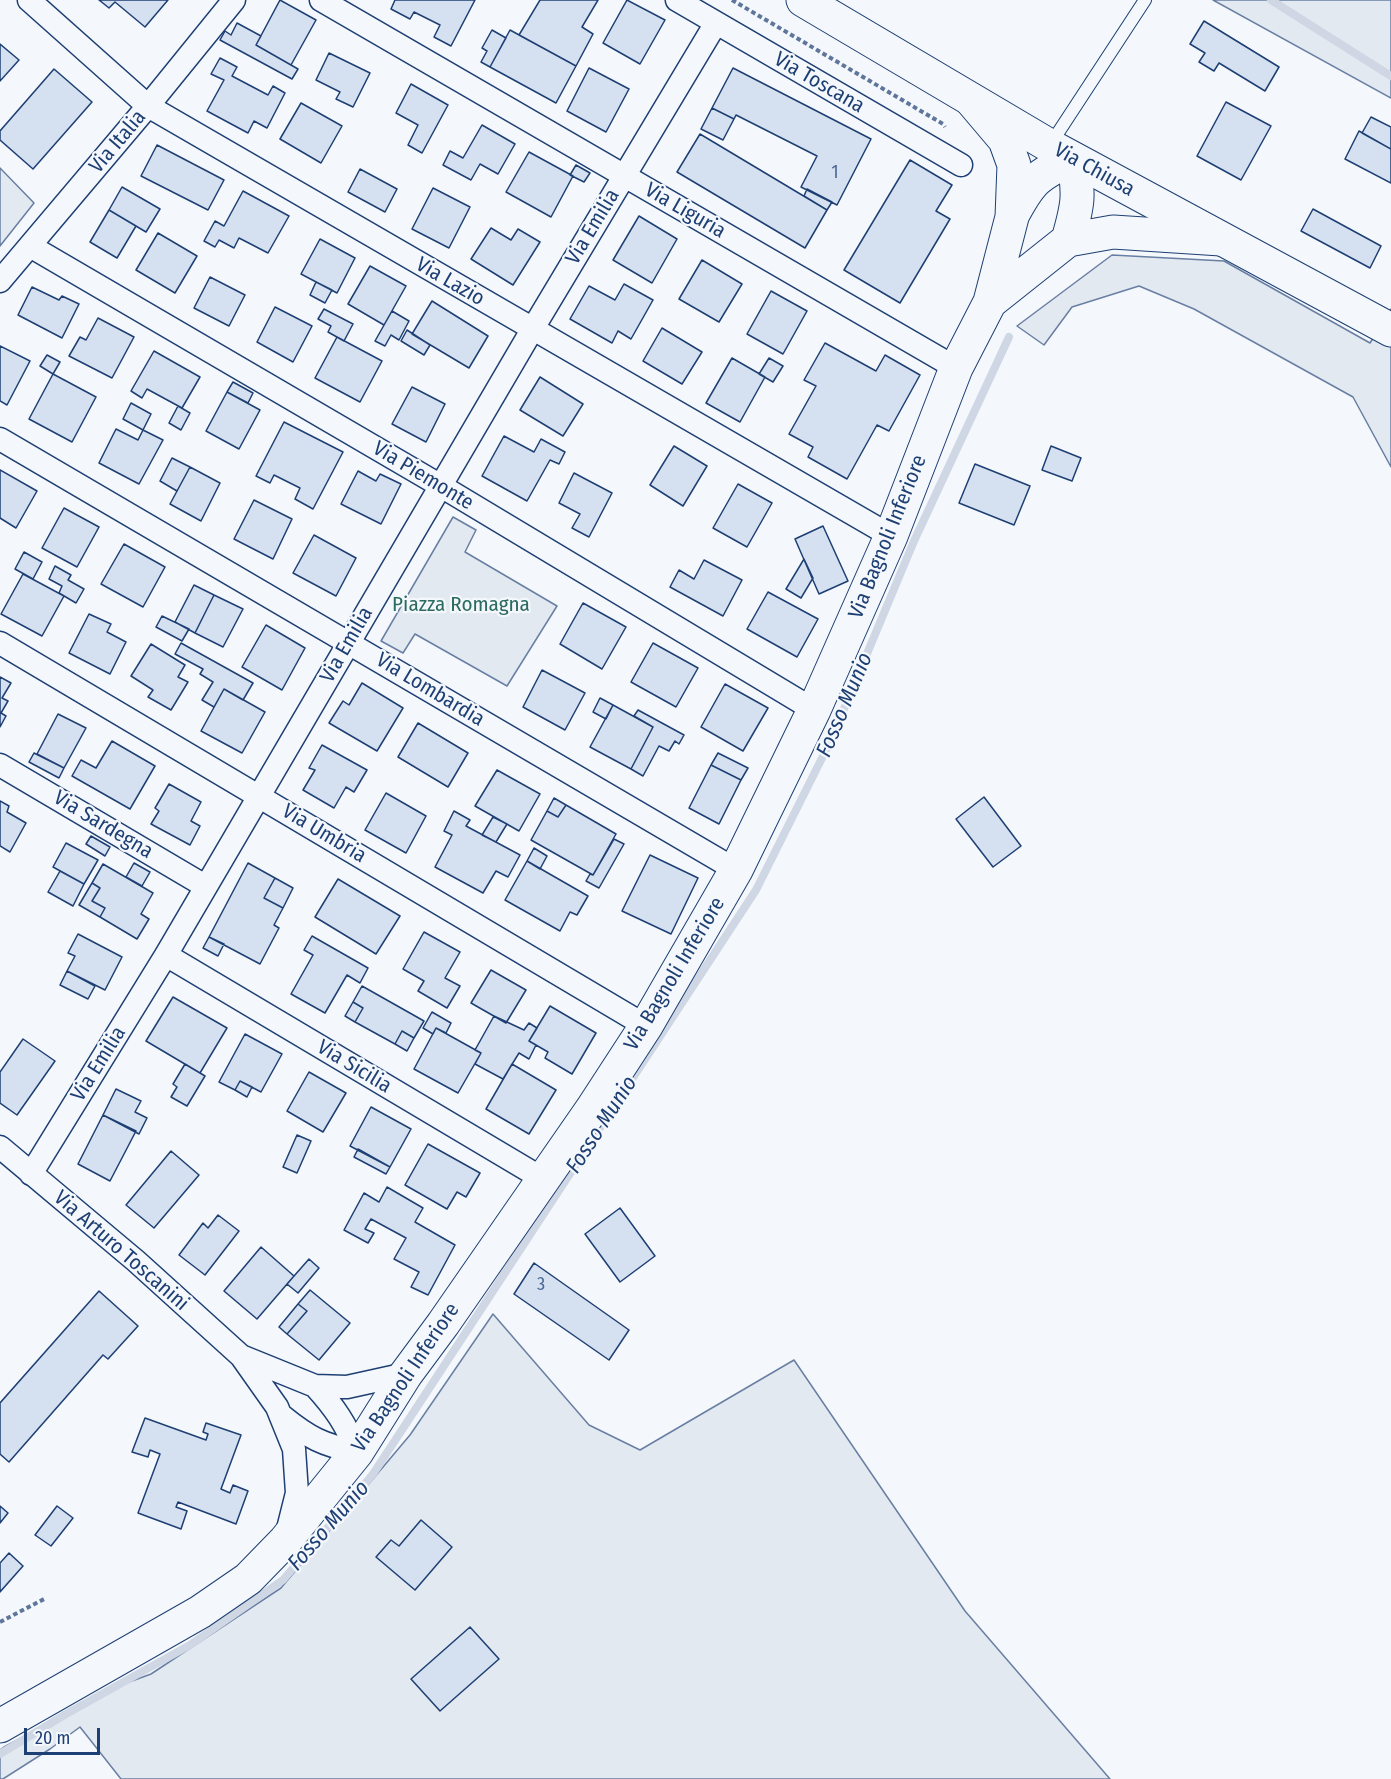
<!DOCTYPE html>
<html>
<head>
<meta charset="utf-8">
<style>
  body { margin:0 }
  #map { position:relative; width:1391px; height:1779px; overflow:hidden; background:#f4f7fb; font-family:"Fira Sans Condensed",sans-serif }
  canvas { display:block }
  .scale { position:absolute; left:24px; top:1728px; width:76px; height:27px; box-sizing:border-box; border:3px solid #1d3f73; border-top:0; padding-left:8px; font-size:18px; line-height:21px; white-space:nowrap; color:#1d3f73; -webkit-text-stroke:4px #f4f7fb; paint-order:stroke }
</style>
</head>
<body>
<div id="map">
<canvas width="1391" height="1779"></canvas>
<div class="scale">20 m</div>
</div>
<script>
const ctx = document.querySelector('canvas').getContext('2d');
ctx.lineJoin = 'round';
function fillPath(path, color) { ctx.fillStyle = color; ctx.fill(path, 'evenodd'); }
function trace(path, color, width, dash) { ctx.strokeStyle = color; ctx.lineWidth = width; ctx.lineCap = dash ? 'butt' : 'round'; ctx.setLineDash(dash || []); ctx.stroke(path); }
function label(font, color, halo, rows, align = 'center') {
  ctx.font = font + ' "Fira Sans Condensed",sans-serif'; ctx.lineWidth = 4.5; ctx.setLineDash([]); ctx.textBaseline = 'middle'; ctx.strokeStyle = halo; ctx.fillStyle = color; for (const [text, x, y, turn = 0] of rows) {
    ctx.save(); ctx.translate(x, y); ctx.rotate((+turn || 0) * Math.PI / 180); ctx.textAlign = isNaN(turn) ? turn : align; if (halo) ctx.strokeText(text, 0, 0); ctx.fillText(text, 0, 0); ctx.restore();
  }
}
const green = new Path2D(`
  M1213,0H1391V98Z
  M0,168L34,203L0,246Z
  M1112,255L1224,261L1370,343L1391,309V467L1353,397L1194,309L1139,286L1072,307L1044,345L1017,326Z
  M453,517L476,530L465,552L557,606L507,686L415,634L403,653L381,641Z
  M493,1314L589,1425L640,1450L794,1360L965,1611L1110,1779H121L80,1727L50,1749L3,1779H0V1750L4,1747L121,1685L151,1674L281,1588L410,1435Z`);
const stream = new Path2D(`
  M1271,0L1391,76
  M0,1754L66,1714L190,1645L283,1580L373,1474L756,890L831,740L914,541L1009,337`);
const building = new Path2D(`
  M99,0H168L145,27L115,2L109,8Z
  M280,0L316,20L291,65L256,45Z
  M395,0H475L451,46L434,37L440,25L414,12L410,19L391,9Z
  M540,0H598L582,27L593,34L576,66L519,35Z
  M627,0L665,20L640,64L603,43Z
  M1204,21L1279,67L1265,91L1219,63L1214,71L1199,62L1205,53L1190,44Z
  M237,23L261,36L256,45L298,69L292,79L220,40L225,31L231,35Z
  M492,30L506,38L490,67L481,62L487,51L482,48Z
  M510,30L576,66L556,103L490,67Z
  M0,44L19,60L0,81Z
  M329,53L370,73L353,107L336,99L340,92L316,80Z
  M220,58L237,67L232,76L268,95L273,86L285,93L267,128L254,121L248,133L207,111L224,80L211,74Z
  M589,68L629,89L606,132L567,111Z
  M733,68L871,139L837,205L801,187L817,156L736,115L734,119L712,108Z
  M54,69L92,102L33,169L0,140V131Z
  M411,84L448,105L422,153L408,145L418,125L396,113Z
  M1226,102L1271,126L1241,180L1197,156Z
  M301,103L342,126L321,163L280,139Z
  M712,108L734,119L723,140L701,129Z
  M1371,117L1391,127V149L1362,133Z
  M482,125L515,144L498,174L480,164L471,180L443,165L450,151L463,158Z
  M1359,131L1391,149V183L1345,159Z
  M700,134L827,210L805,248L677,172Z
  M157,145L224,180L208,210L141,176Z
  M529,152L573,176L551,217L506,192Z
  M910,160L952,185L936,211L950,219L900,303L844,270Z
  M576,165L590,173L584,182L570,175Z
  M360,169L397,189L385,212L348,192Z
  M122,187L160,209L146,232L109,210Z
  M433,188L470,207L449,248L412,229Z
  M807,189L832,202L827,210L804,196Z
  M243,191L289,216L268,253L239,238L234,248L219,240L215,247L204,241L215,221L224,226Z
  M1313,209L1381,246L1370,268L1301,231Z
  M109,210L136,226L117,258L90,242Z
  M639,216L677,239L652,283L613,260Z
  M491,228L511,240L518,229L540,242L513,285L471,259Z
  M158,233L197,256L175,293L136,270Z
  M320,239L355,258L337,293L301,274Z
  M702,260L742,284L719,322L679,299Z
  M370,266L406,286L384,325L348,304Z
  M210,277L245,295L229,326L194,308Z
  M316,282L332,290L325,303L310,295Z
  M624,284L653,300L631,339L618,331L612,343L570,319L589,286L615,300Z
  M32,287L59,300L62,296L79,304L62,338L18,315Z
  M771,291L807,311L783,354L747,334Z
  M432,301L488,336L469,368L412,334Z
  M275,307L312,326L293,362L257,342Z
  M324,309L353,324L344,341L328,332L331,326L318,319Z
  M392,311L409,321L399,340L391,335L385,346L375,341Z
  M98,318L134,337L112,378L69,356L80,337L86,340Z
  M662,328L702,352L682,384L643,361Z
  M407,330L430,345L424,355L401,341Z
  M337,337L382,361L360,402L315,378Z
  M825,343L876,371L885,355L920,375L889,431L877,425L847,479L808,457L813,447L789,434L816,386L804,380Z
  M0,346L30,361L7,405L0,401Z
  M154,351L200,377L182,408L147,389L142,398L131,391Z
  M47,355L60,362L53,374L40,366Z
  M732,358L765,377L740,422L706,403Z
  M769,358L783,366L773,382L759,374Z
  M53,374L96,397L72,442L29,419Z
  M540,377L583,404L563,436L520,410Z
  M233,382L253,393L248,403L227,392Z
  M412,387L445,404L426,442L392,424Z
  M227,392L260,410L239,449L206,431Z
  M131,403L151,414L143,430L123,419Z
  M178,406L190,413L181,430L169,423Z
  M284,422L343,452L313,509L295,499L300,488L274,475L270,483L256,476Z
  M116,429L138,440L143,430L163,440L139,484L99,463Z
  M504,436L534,452L541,439L565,452L559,464L550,460L527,501L482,476Z
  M674,446L707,466L683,506L650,485Z
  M1051,446L1081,458L1072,481L1042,470Z
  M172,458L190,467L177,491L160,481Z
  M975,464L1030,486L1014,525L959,503Z
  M190,467L220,483L201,521L170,504Z
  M0,470L37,491L16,528L0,518Z
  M358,471L376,481L380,474L401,484L381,524L341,504Z
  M574,473L612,493L589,537L572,528L580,514L559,503Z
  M738,484L772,503L747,547L713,528Z
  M254,500L292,519L273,559L234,539Z
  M64,508L99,527L77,567L42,548Z
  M823,526L848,581L819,594L795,539Z
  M314,535L356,558L336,596L293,573Z
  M124,544L165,567L143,607L101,584Z
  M24,552L42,562L33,579L15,569Z
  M804,559L813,578L801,598L786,589Z
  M704,560L742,580L723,616L670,587L679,570L694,579Z
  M55,566L71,575L68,580L84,589L76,603L59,593L62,586L49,579Z
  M23,574L64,596L42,636L1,614Z
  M194,585L214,595L195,633L175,622Z
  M768,592L818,619L797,657L747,629Z
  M214,595L243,609L223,647L195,633Z
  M583,603L626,627L602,669L560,644Z
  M89,614L111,624L107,632L126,642L110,674L69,653Z
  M162,616L189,629L182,641L156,627Z
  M266,625L305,648L282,690L242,667Z
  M181,643L253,683L243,700L224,689L214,707L202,700L213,682L200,674L203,669L175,654Z
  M653,643L698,668L676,707L631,682Z
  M151,644L185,665L178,677L188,682L171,710L148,697L153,690L131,676Z
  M542,670L585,693L565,730L523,707Z
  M0,677L11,683L2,698L8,701L1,713L6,716L0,727Z
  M362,683L403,708L377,751L329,723L343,701L349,705Z
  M725,684L768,708L743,751L701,727Z
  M224,689L265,712L242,753L201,731Z
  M600,698L613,705L606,719L593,712Z
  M613,705L653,727L631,769L590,747Z
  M638,710L684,735L679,744L675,741L669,751L659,746L643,776L631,769L653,727L634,716Z
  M58,714L86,728L64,768L37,754Z
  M418,723L468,753L448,787L398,757Z
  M112,741L155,766L130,809L72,776L81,760L96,768Z
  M322,745L367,770L354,792L346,787L334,808L303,790L315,770L309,768Z
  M34,753L64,768L59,778L29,762Z
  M718,753L748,768L741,780L711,765Z
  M711,765L741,780L719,824L689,808Z
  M497,770L540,794L519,831L475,806Z
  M169,784L201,802L191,821L200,826L190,845L151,824L159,811L155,808Z
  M386,793L426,816L406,853L365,830Z
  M984,797L1021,846L993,867L956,819Z
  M554,798L566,805L558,817L547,811Z
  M0,801L9,806L7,812L26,823L10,852L0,846Z
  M566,805L616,834L593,875L531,840L547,811L558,817Z
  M454,811L470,820L466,826L520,855L508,877L496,871L483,893L435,867L452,835L444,831Z
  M493,817L507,824L496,842L482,835Z
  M91,836L110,847L105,856L86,844Z
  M614,839L624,844L599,888L586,881L590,874L593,875Z
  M66,843L98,860L84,884L53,867Z
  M534,848L547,856L540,869L527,861Z
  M650,855L698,878L671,934L622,911Z
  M527,861L588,896L577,915L570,912L560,931L505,900Z
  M134,863L150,872L142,886L126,877Z
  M248,863L275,878L264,898L283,908L274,925L279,928L260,964L209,937Z
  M103,864L153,893L141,914L149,919L137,939L100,917L105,908L92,901L100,888L92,883Z
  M60,871L84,884L73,906L48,892Z
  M275,878L293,888L283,908L264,898Z
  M338,879L400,916L376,954L315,917Z
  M92,883L100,888L92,901L105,908L100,917L79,905Z
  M424,932L460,952L445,978L460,986L447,1008L418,991L424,981L403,969Z
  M78,934L122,957L105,990L67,971L75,956L68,953Z
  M312,936L368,968L360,983L347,975L325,1013L291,994L313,955L304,950Z
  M209,937L224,944L218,956L203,948Z
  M491,970L526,990L506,1023L471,1003Z
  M67,971L95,986L88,999L60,985Z
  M362,986L424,1021L414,1038L402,1031L395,1044L355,1022L363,1008L353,1002Z
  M173,997L227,1028L200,1073L146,1041Z
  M353,1002L363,1008L355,1022L345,1016Z
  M550,1006L596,1033L572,1074L545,1058L548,1052L529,1041Z
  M432,1012L451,1023L446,1033L436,1028L433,1034L423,1028Z
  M494,1016L524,1030L529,1023L537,1028L529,1041L536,1045L529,1059L519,1053L503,1079L475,1064L481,1053L475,1050Z
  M436,1028L481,1053L458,1093L414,1069Z
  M402,1031L414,1038L407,1051L395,1044Z
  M245,1034L282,1054L261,1092L240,1081L235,1090L219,1082Z
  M23,1039L55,1061L17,1115L0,1103V1072Z
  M185,1064L205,1076L187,1106L171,1097L177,1087L173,1084Z
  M512,1064L556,1090L529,1134L486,1109Z
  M309,1072L346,1093L323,1132L287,1111Z
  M240,1081L252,1087L247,1097L235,1090Z
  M116,1089L141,1101L135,1112L147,1118L139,1134L103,1115Z
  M371,1107L411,1129L390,1167L350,1146Z
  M103,1115L136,1131L110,1181L78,1164Z
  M297,1135L311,1141L297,1173L283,1167Z
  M428,1144L480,1173L466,1197L457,1192L447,1209L405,1185Z
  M358,1149L390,1167L386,1174L354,1157Z
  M171,1151L199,1175L154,1228L126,1205Z
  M387,1187L423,1208L415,1222L455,1245L428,1295L411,1287L419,1272L394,1259L406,1238L371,1219L365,1229L374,1233L368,1243L344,1230L364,1193L379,1202Z
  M620,1208L655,1256L620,1282L585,1234Z
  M218,1215L239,1231L205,1275L179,1255L203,1223L208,1228Z
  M261,1247L294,1276L257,1319L224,1291Z
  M309,1259L319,1268L298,1293L287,1284Z
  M534,1263L629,1330L609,1360L514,1294Z
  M310,1290L350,1323L319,1360L287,1334L307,1311L298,1304Z
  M99,1291L138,1326L108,1359L103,1355L9,1462L0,1454V1403Z
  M298,1304L307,1311L287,1334L279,1327Z
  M145,1418L206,1440L208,1434L203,1432L206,1423L241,1435L221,1489L230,1493L233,1485L248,1491L236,1524L178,1502L176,1507L187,1511L181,1529L138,1513L160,1454L150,1450L148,1457L132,1452Z
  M0,1506L8,1513L0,1523Z
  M57,1506L73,1518L51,1546L35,1535Z
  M421,1520L452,1547L415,1590L376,1557L391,1540L399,1546Z
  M9,1553L23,1566L0,1592V1563Z
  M470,1627L499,1659L440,1711L411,1679Z`);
const path = new Path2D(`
  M732,0L943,124L945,127
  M0,1622L46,1598`);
const lane = new Path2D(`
  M1050,145L1145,0`);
const street = new Path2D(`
  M29,0L148,106L891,536
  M321,0L956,368
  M677,0L961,165
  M30,246L441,486L814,710
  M0,281L148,106L234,0
  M0,439L736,870
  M0,643L646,1026
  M0,765L205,886
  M166,955L543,1179
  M0,1147L136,1261L241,1356L277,1407L294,1449L297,1493L287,1533
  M31,1174L166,955L532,330L716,23
  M241,1356L315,1386L347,1387L406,1374
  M282,1416C309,1438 323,1445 357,1452C346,1424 335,1408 315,1386`);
const secondary = new Path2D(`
  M1012,216C1030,182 1037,174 1073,159C1080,195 1078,205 1068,240
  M990,302L1068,240L1113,232L1221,239
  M0,1726L200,1612L248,1579L285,1541L357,1452L406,1374L443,1324L592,1109L646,1026L736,870L814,710L891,536L956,368L990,302L1012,217L1014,165L1005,140L972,101`);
const primary = new Path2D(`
  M803,0L1050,146L1391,330`);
const numberNames = [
  ["1",835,173],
  ["3",541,1285]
];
const streetNames = [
  ["Via Toscana",819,83,30],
  ["Via Italia",118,142,-50],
  ["Via Chiusa",1094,170,29],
  ["Via Liguria",685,211,30],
  ["Via Emilia",593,227,-59],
  ["Via Lazio",450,282,30],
  ["Via Piemonte",423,476,31],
  ["Via Bagnoli Inferiore",888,537,-68],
  ["Via Emilia",347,645,-60],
  ["Via Lombardia",430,690,31],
  ["Via Sardegna",103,825,31],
  ["Via Umbria",324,834,31],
  ["Via Bagnoli Inferiore",675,974,-59],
  ["Via Emilia",99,1064,-58],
  ["Via Sicilia",354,1067,31],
  ["Via Arturo Toscanini",121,1251,41],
  ["Via Bagnoli Inferiore",406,1378,-56]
];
const parkNames = [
  ["Piazza Romagna",461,605]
];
const waterNames = [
  ["Fosso Munio",845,705,-67],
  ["Fosso Munio",602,1125,-57],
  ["Fosso Munio",329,1526,-49]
];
fillPath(green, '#e3e9f0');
trace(green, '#687fa3', 1.5);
trace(stream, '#cfd7e4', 8);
fillPath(building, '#d5e0f0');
trace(building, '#1d3f73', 1.5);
trace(lane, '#1d3f73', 14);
trace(street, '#1d3f73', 25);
trace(secondary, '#1d3f73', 35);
trace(primary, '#1d3f73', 35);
trace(path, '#5e769c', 4, [4.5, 3]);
trace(lane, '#f4f7fb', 12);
trace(street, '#f4f7fb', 22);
trace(secondary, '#f4f7fb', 33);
trace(primary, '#f4f7fb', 33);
label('18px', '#4b6792', null, numberNames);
label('21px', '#1d3f73', '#f4f7fb', streetNames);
label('21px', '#2c6c60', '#f4f7fb', parkNames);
label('italic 22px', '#1d3f73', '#f4f7fb', waterNames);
</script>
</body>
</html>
